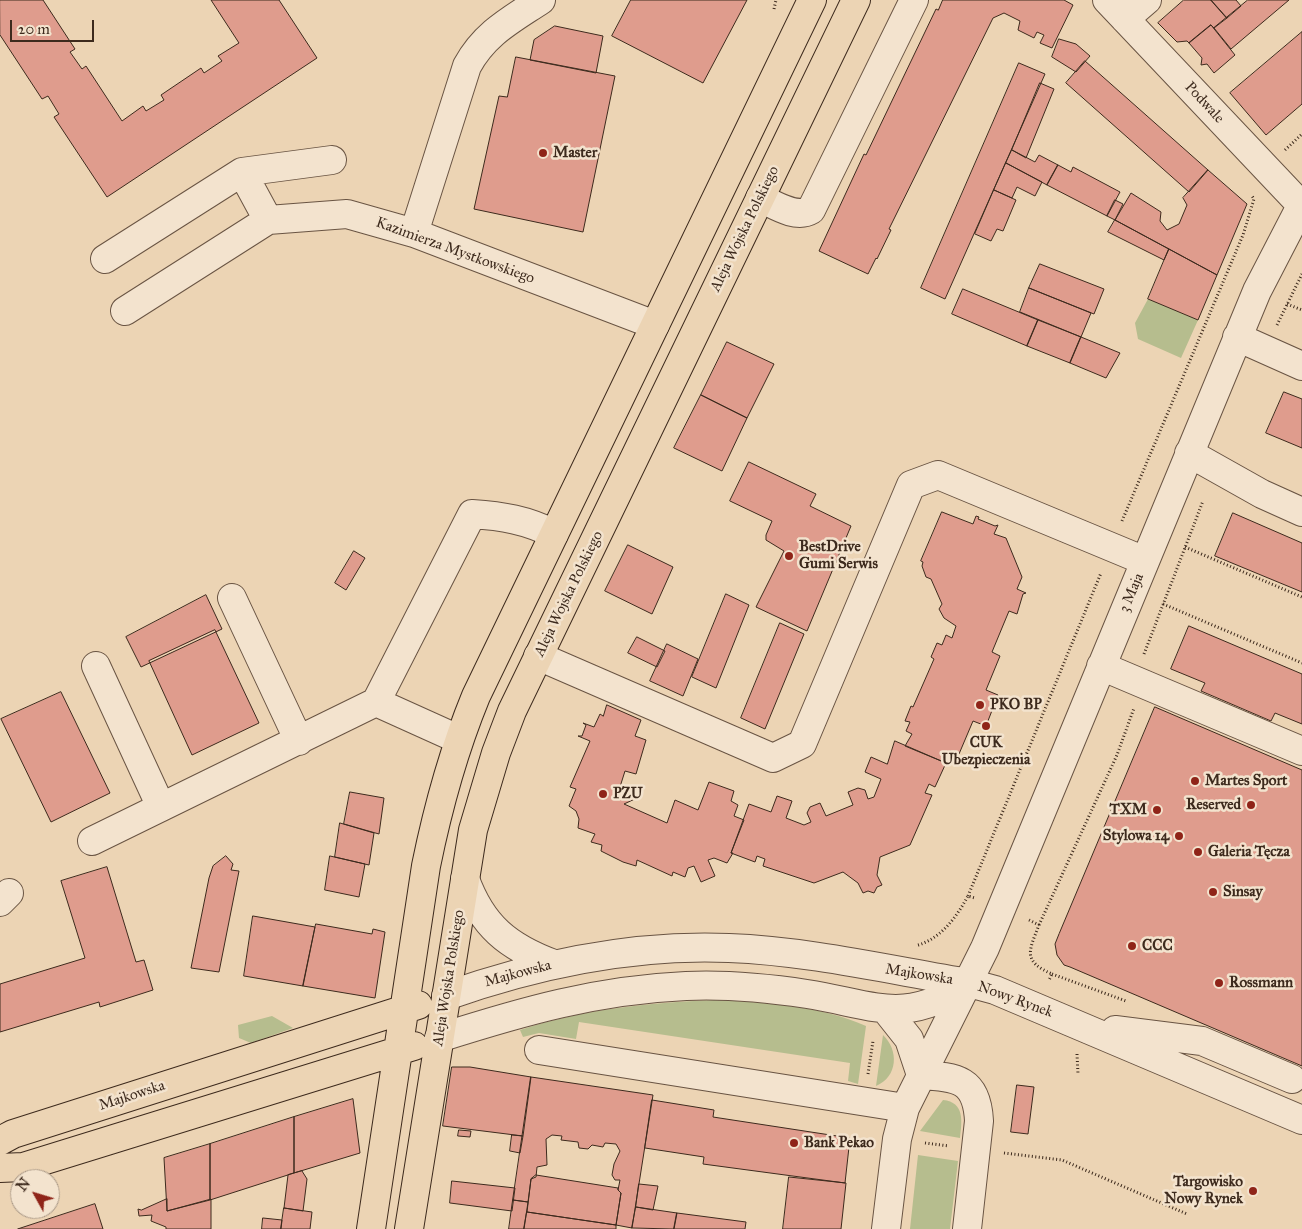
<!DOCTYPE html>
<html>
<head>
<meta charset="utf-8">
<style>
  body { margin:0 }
  #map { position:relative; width:1302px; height:1229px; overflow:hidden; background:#ecd4b4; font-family:"IM FELL Great Primer",serif }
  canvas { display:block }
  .north { position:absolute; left:10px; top:1169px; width:50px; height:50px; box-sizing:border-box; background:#f3e3ce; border:1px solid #aa9987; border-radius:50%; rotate:309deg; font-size:14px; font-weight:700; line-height:20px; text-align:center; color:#3d2a1d }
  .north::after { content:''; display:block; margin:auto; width:18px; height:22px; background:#8f2418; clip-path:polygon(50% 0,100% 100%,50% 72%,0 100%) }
  .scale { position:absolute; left:10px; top:20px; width:84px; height:22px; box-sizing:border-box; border:2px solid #3d2a1d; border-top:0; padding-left:6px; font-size:15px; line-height:18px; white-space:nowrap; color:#3d2a1d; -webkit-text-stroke:4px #f3e3ce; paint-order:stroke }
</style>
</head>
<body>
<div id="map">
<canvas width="1302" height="1229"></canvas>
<div class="north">N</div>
<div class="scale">20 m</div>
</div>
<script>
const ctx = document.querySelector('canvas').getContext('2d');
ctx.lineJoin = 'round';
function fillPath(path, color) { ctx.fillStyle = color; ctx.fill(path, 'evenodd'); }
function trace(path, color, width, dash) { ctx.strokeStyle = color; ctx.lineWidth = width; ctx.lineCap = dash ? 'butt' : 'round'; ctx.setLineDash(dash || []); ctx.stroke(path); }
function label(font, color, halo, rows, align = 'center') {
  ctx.font = font + ' "IM FELL Great Primer",serif'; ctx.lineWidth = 5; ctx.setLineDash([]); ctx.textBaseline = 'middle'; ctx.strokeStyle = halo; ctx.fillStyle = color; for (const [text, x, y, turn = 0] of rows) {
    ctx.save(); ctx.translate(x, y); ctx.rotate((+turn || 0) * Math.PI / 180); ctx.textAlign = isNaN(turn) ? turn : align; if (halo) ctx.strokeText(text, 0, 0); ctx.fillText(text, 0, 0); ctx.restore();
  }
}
const green = new Path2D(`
  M1148,299L1198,320L1181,358L1138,339L1135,323Z
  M714,1000C762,1002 822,1006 866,1026L858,1084L848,1081L850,1063L579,1022L576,1039L539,1033L523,1037L520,1030C584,1009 647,1003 714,1000Z
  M272,1016L293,1028L251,1043L239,1038L238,1025Z
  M883,1035C899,1050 898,1077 876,1086Z
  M943,1100C965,1102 962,1122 960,1138L920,1131Z
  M918,1155L958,1161L950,1229H910Z`);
const building = new Path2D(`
  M0,0H43L75,49L70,52L82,69L86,66L122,121L143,106L146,111L164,100L161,95L201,68L204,73L222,61L218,56L239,43L211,0H279L317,58L107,197L54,117L59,114L48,96L42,99L0,35Z
  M631,0H747L703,83L612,36Z
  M943,0H1064L1073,5L1052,48L1040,43L1044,35L1037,32L1034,38L1018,30L1020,21L1004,13L993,18L889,229L891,230L877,259L876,258L868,274L819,251L864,154L866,155L936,9L938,10Z
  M1184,0H1211L1227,18L1214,28L1211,25L1189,43L1187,41L1177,42L1158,23Z
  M1211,0H1236L1241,6L1227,18Z
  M1248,0H1289L1231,49L1214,28Z
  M1211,25L1235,55L1214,73L1207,64L1201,65L1202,58L1189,43Z
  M555,26L603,36L596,73L530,60L534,40Z
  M1302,32V104L1266,135L1230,93Z
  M1059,39L1076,44L1090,56L1076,72L1052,57Z
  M516,57L615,76L583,232L474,209L499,96L507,97Z
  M1085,61L1208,170L1189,192L1066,83Z
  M1019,63L1045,74L945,299L921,288Z
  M1040,83L1054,89L1026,158L1012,150Z
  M1012,150L1035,162L1039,155L1058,165L1047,185L1006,163Z
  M1006,163L1042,182L1035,196L1017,187L1012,198L994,190Z
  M1058,165L1071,172L1073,167L1120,192L1107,216L1047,185Z
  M1208,170L1247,204L1217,275L1115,220L1131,193L1161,212L1160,221L1167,230L1179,224L1187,205L1183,198Z
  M994,190L1016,200L1003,231L997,229L991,241L975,234Z
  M1115,200L1123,204L1115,220L1107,216Z
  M1115,220L1169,249L1164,260L1108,232Z
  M1169,249L1217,275L1198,320L1148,299Z
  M1040,264L1104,289L1094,314L1029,288Z
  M1029,288L1091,313L1081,337L1020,312Z
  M963,289L1038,320L1027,346L952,314Z
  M1038,320L1081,337L1070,363L1027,346Z
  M1081,337L1120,353L1106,378L1070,363Z
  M727,342L774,364L747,418L701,395Z
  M1284,392L1302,399V448L1266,433Z
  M701,395L747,418L722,471L674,448Z
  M749,462L816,494L810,506L851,526L807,631L756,607L784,551L766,540V535L772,521L730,501Z
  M942,512L973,524L976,516L979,517L978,519L995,526L998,525L994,534L1006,538L1022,577L1017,589L1026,593L1023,594L1017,614L1009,611L992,652L1000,656L986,690L998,695L986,726L973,721L959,754L950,751L946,763L905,746L912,734L906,731L910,722L905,721L911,706L913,707L934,659L931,657L937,643L942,645L946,635L952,638L956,626L944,618L939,609L942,604L931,579L926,577L922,566L923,562L921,561Z
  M1233,513L1302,543V592L1215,556Z
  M628,545L673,567L652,614L605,591Z
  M354,551L365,558L346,590L335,583Z
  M726,594L749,605L716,688L692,677Z
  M206,595L222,629L141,667L126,637Z
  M780,623L804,634L765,729L741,718Z
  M1189,626L1302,674V724L1275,713L1271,721L1201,691L1205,683L1171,669Z
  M215,630L259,723L192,755L149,661Z
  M637,637L665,651L657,667L628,653Z
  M667,644L698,659L683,696L650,681Z
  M61,692L110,793L51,822L1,719Z
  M607,705L641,720L635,736L646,740L636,774L625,771L619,790L632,786L630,788L634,799L637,798L624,804L667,823L675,800L698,810L709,782L734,791L731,801L738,805L734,816L744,820L731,853H733L727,863L714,858L708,860L715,876L701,882L694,866L688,868L685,877L673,872L672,876L637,860L636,866L623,862L601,851L602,845L591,842L595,834L578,828L579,819L576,811L569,806L576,789L570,787L590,741L578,736H582L586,725L583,723L594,727L600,714L603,716Z
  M1155,707L1302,770V1066L1070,967L1064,965L1057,955L1055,944L1059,934Z
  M895,741L946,763L935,787L929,784L925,793L932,795L910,845L880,857L877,875L882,885L877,887L874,893L868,891L863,893L858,883L843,872L814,883L763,866L765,859L757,856L755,862L731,853L749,804L771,812L777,796L792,801L786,818L804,825L811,822L807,813L810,807L820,803L826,816L853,805L848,792L858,788L865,790L868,799L874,797L881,779L865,772L871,757L887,764Z
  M350,792L384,798L379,834L344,824Z
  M340,823L374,833L369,865L335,857Z
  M226,856L233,864L231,870L239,871L219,972L191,968L209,878L213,866Z
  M330,856L365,864L359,897L325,890Z
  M107,867L136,962L144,960L153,990L100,1007L99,1002L0,1032V984L85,958L61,881Z
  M253,916L315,927L303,986L244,976Z
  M316,924L372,934L373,929L385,932L375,998L303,986Z
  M452,1067H470L531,1077L523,1136L443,1126Z
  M531,1077L653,1095L632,1228L616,1225L621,1193L618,1190L620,1180H615L612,1175L614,1164L620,1151L616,1144L605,1143L603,1147L592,1145L588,1149L579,1148L578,1142L561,1140L562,1136L552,1135L546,1139L547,1165L537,1167L536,1177L531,1179L528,1202L513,1200Z
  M1017,1085L1034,1087L1028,1134L1011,1132Z
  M353,1099L360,1153L294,1173V1117Z
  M652,1100L714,1110L713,1117L850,1138L845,1183L703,1164L704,1157L645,1148Z
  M294,1117V1173L210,1200V1144Z
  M459,1130L471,1131L470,1137L458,1136Z
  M512,1135L523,1136L520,1153L510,1151Z
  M210,1144V1200L167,1211L164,1158Z
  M302,1171L307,1179L303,1211L284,1208L288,1175Z
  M536,1175L618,1188V1190L621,1193L616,1225L527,1212L531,1179Z
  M789,1177L846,1183L841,1229H783Z
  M452,1181L515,1188L512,1211L450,1203Z
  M639,1184L658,1186L653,1210L636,1207Z
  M167,1199V1211L211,1199V1229H166V1227L151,1221L152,1215L139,1216L138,1209L141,1210Z
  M513,1200L528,1202L524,1229H509Z
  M95,1204L103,1229H18Z
  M636,1207L677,1213L674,1229L632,1228Z
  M284,1208L312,1212L310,1229H281Z
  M527,1212L616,1225V1229H524Z
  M677,1213L746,1222L745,1229H674Z
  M263,1218L282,1220L281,1229H262Z`);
const path = new Path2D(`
  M774,9L776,0
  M1285,150L1302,134
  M1287,304L1302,310
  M1277,325L1302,274
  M1122,521L1243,235L1254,199L1252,196
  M1185,547L1302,597
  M1163,604L1302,663
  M1144,654L1203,501
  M968,896L1101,573
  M1029,920L1039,925C1029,951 1022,961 1052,974L1049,980
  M1039,925L1117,755L1134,708
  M918,945C942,938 957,916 968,896L975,898
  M1052,974L1126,1001
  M1077,1054L1078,1074
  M868,1074L873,1041
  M925,1143L949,1146
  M1004,1153L1062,1160L1187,1214`);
const minor = new Path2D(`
  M1107,0L1302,206
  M1125,19L1147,0
  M242,172L268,220
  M760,198C775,205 796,219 811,210L914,0
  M414,233L467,66C485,33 511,20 541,0
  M105,259L242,172L332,160
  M125,311L268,220L347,214L414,233L655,325
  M1237,337L1302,366
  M1189,453L1262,494L1302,512
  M232,598L299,741
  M538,656L773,758L802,744L911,485L938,475L1145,561
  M96,666L161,807
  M1101,666L1302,751
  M376,702L472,514C502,516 527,520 554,534
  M92,841L376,702L458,739
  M465,879C482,926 508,947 554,964
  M0,902L9,893
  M446,996C537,964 632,944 729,948C809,951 890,970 969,983L995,990L1302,1120
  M886,1010L909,1039L921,1075
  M1115,1030L1202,1041L1292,1079
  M439,1038C524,1011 597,990 686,986C727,984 767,988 807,994C876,1005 904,1026 969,983
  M539,1050L905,1108
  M921,1075C957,1077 977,1079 979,1121L967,1229
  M886,1229L897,1139L905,1108L985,948L1257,291L1302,204`);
const major = new Path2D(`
  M0,1141L13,1134L418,1005
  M0,1168L23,1167L414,1046
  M371,1229L426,866C438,807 453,752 476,696L812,0
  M409,1229L473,830L496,753L512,711L856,0`);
const markers = [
  [543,153,5,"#8f2418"],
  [789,556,5,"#8f2418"],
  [980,705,5,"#8f2418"],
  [986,726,5,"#8f2418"],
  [1195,781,5,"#8f2418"],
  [603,794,5,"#8f2418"],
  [1251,805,5,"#8f2418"],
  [1157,810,5,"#8f2418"],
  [1179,836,5,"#8f2418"],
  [1198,852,5,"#8f2418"],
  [1213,892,5,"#8f2418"],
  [1132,946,5,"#8f2418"],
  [1219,983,5,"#8f2418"],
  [794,1143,5,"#8f2418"],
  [1253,1191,5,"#8f2418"]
];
const streetNames = [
  ["Podwale",1204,103,47],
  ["Aleja Wojska Polskiego",745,229,-64],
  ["Kazimierza Mystkowskiego",455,251,20],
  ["3 Maja",1132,593,-67],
  ["Aleja Wojska Polskiego",569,594,-64],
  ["Majkowska",518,974,-15],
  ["Majkowska",919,975,9],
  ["Aleja Wojska Polskiego",449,978,-81],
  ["Nowy Rynek",1015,1000,20],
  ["Majkowska",132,1096,-18]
];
const poiNames = [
  ["Master",553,153],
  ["BestDrive",799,547],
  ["Gumi Serwis",799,564],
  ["PKO BP",990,705],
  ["CUK",986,743,"center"],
  ["Ubezpieczenia",986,760,"center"],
  ["Martes Sport",1205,781],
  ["PZU",613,794],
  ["Reserved",1241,805,"right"],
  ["TXM",1147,810,"right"],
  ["Stylowa 14",1169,836,"right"],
  ["Galeria Tęcza",1208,852],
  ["Sinsay",1223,892],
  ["CCC",1142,946],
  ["Rossmann",1229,983],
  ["Bank Pekao",804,1143],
  ["Targowisko",1243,1182,"right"],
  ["Nowy Rynek",1243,1199,"right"]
];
fillPath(green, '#b6bd8e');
fillPath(building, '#df9c8d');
trace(building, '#3d2a1d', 1);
trace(minor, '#695443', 30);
trace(major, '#3d2a1d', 30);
trace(path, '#3d2a1d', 3, [1, 2.5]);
trace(minor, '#f3e3ce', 28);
trace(major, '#ecd4b4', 28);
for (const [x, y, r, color] of markers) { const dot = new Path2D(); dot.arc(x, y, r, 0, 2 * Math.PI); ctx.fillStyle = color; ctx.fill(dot); trace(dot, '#f3e3ce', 2); }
label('15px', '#3d2a1d', '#f3e3ce', streetNames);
label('bold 15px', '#3d2a1d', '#f3e3ce', poiNames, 'left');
</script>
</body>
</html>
